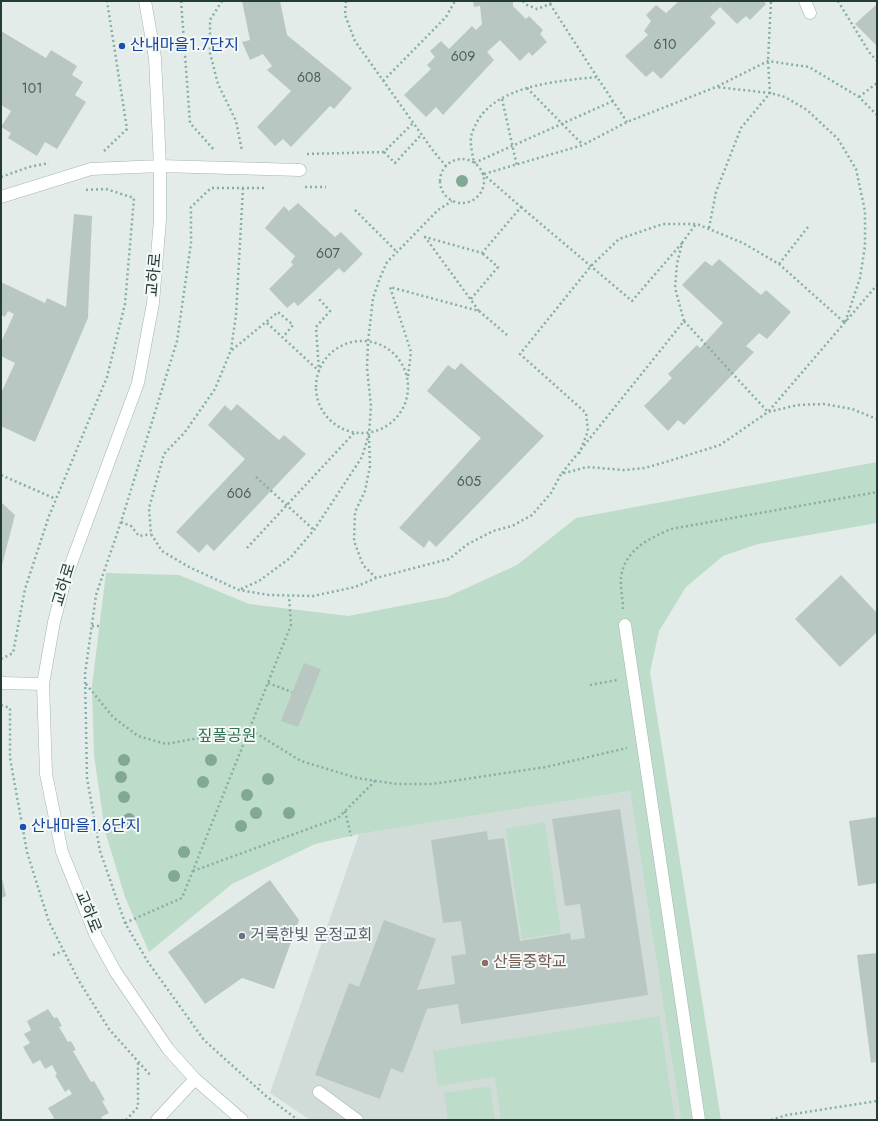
<!DOCTYPE html>
<html>
<head>
<meta charset="utf-8">
<style>
  body { margin:0 }
  #map { position:relative; width:878px; height:1121px; overflow:hidden; background:#e3ece9; font-family:Jost,sans-serif }
  canvas { display:block }
  .frame { position:absolute; inset:0; border:2px solid #243c39; pointer-events:none }
</style>
</head>
<body>
<div id="map">
<canvas width="878" height="1121"></canvas>
<div class="frame"></div>
</div>
<script>
const ctx = document.querySelector('canvas').getContext('2d');
ctx.lineJoin = 'round';
function fillPath(path, color) { ctx.fillStyle = color; ctx.fill(path, 'evenodd'); }
function trace(path, color, width, dash) { ctx.strokeStyle = color; ctx.lineWidth = width; ctx.lineCap = dash ? 'butt' : 'round'; ctx.setLineDash(dash || []); ctx.stroke(path); }
function label(font, color, halo, rows, align = 'center') {
  ctx.font = font + ' Jost,"Noto Sans KR",sans-serif'; ctx.lineWidth = 4; ctx.setLineDash([]); ctx.textBaseline = 'middle'; ctx.strokeStyle = halo; ctx.fillStyle = color; for (const [text, x, y, turn = 0] of rows) {
    ctx.save(); ctx.translate(x, y); ctx.rotate((+turn || 0) * Math.PI / 180); ctx.textAlign = isNaN(turn) ? turn : align; if (halo) ctx.strokeText(text, 0, 0); ctx.fillText(text, 0, 0); ctx.restore();
  }
}
const built = new Path2D(`
  M630,791L681,1120H310L270,1093L359,834Z`);
const green = new Path2D(`
  M877,462V523L758,544L723,556L686,587L659,631L650,672L721,1120H681L630,791L359,834L315,844L232,884L149,952L125,897L105,831L94,755L92,686L106,573L179,575L249,604L348,616L447,597L517,565L576,518Z
  M545,822L561,933L522,939L506,829Z
  M659,1016L675,1120H501L495,1077L438,1086L433,1051Z
  M490,1086L495,1120H448L444,1093Z`);
const building = new Path2D(`
  M242,1H280L287,35L352,88L334,109L330,106L291,147L283,139L275,146L257,127L291,91L267,70L272,66L263,54L250,60L242,42L250,40Z
  M473,1H513V6L526,19L529,16L543,30L540,34L547,42L532,56L529,52L520,61L500,40L487,52L494,60L443,115L436,107L426,117L404,95L431,69L427,65L435,57L430,51L441,41L449,49L472,26L476,30L482,24L480,6L474,7Z
  M679,1H764L766,4L750,20L746,16L737,24L720,7L710,17L716,23L661,79L653,71L646,77L625,56L648,35L644,31L651,21L646,15L656,5L666,13Z
  M877,4V44L876,45L855,24Z
  M1,31L46,58L51,50L77,66L72,75L83,82L75,95L86,102L57,149L45,142L37,156L8,138L11,133L1,127L11,111L1,105Z
  M298,203L335,237L341,232L363,254L344,273L339,268L298,306L294,302L287,308L269,289L293,265L291,262L295,256L265,228L284,206L289,211Z
  M74,214L92,216L88,318L35,442L1,426V393L15,363L1,356V342L14,314L8,311L5,317L1,315V282L45,303L47,298L66,307Z
  M719,259L761,295L766,290L791,312L767,339L759,333L746,346L754,352L684,425L678,420L668,431L644,406L672,378L668,374L697,345L700,348L723,323L682,285L705,261L712,266Z
  M461,363L544,436L436,547L429,540L424,548L399,528L481,438L427,391L448,365L455,370Z
  M237,404L279,440L284,435L306,454L214,551L207,544L199,553L176,532L245,459L208,425L225,405L231,411Z
  M1,502L15,515L2,565H1Z
  M841,575L877,613V632L840,667L795,619Z
  M304,663L321,669L298,727L281,721Z
  M620,809L648,995L461,1024L458,1004L427,1009L403,1073L391,1068L380,1099L315,1075L349,983L359,987L384,920L436,939L417,990L455,984L451,956L466,954L461,921L443,923L431,840L487,831L488,840L504,838L520,941L570,933L571,940L585,938L580,904L565,906L552,819Z
  M877,817V883L858,886L849,821Z
  M1,874L6,896L1,898Z
  M270,880L299,920L274,989L242,978L205,1004L168,952Z
  M877,953V1062L871,1063L857,955Z
  M48,1009L54,1018L57,1017L62,1026L59,1027L68,1042L71,1041L76,1050L73,1051L91,1082L94,1081L105,1100L102,1101L109,1113L101,1117L103,1120H51L54,1118L48,1108L72,1094L69,1089L65,1092L55,1075L57,1074L52,1065L45,1069L40,1060L33,1064L23,1047L30,1043L24,1034L31,1030L27,1021Z`);
const path = new Path2D(`
  M181,1L190,123L215,151
  M222,1L210,20V53L218,84L236,121L242,151
  M346,1L345,15L355,41L434,152L446,166
  M523,1L525,4L537,9L550,4L553,1
  M838,1L869,52L877,61
  M550,4L597,77
  M383,81L446,17L455,1
  M527,88L583,145
  M859,97L877,83
  M502,99L517,166
  M613,101L474,163C473,155 470,146 471,138C471,134 474,128 476,124C495,85 559,81 597,77L627,122
  M104,151L127,129L107,1
  M384,152L395,163L421,135
  M307,154L384,152L413,123
  M440 181a22 22 0 1 1 44 0a22 22 0 1 1-44 0Z
  M484,174L583,145L627,122L716,87L768,61L809,67L859,97L877,115
  M1,177L29,167L49,163
  M305,187H326
  M243,188L236,315L231,350L215,389L185,432L164,454L149,508L151,534L162,551L189,567L239,590L269,595L313,596L355,587L376,578L449,559L468,544L493,531L512,526L532,515L551,493L561,474L587,467L624,470L645,468L669,461L720,445L768,412L798,405L824,404L852,409L877,419
  M264,188H211L191,207V243L177,341L121,522L96,595L85,674L87,778L100,851L125,923L148,962L204,1040L266,1096L298,1120
  M521,207L632,301L682,243
  M355,210L397,252
  M709,228L716,192L741,128L770,93L768,61L771,1
  M779,264L808,227
  M471,299L498,267L482,253
  M479,311L507,335
  M684,321L675,288L677,264L682,243L696,224
  M267,323L319,371L316,327L330,311L319,299
  M316 387a46 46 0 1 1 92 0a46 46 0 1 1-92 0Z
  M232,350L278,312L293,325L283,337
  M408,376L411,352L390,287L479,311L425,237L482,253L521,207L483,174
  M369,436L370,466L365,491L355,512L354,541L363,565L376,578
  M579,454L588,431L586,413L520,354L591,266L619,239L663,224H697L743,243L779,264L845,323L860,278L865,246V211L856,169L838,139L807,110L785,97L770,93L716,87
  M562,473L684,321L768,412L877,285
  M1,475L56,499
  M256,477L314,530
  M121,522L131,526L139,536L151,534
  M247,548L354,433
  M241,589L259,581L290,558L314,530L362,457L369,434L371,406L367,368L368,342L373,298L380,278L387,262L397,252L438,210L452,201
  M623,609C623,599 620,587 621,577C625,550 648,539 671,529L877,492
  M92,626H100
  M1,659L13,653L25,589L49,516L107,377L125,304L134,198L106,189L84,190
  M268,683L292,692
  M86,684L113,717L138,736L166,744L249,729L301,761L357,778L397,784H432L546,767L627,748
  M590,685L617,680
  M1,705L10,708V758L27,852L49,922L79,981L109,1029L151,1076
  M345,811L351,836
  M193,871L338,818L375,781
  M125,923L182,898L291,625L289,596
  M53,955L63,951
  M258,1090L260,1084
  M126,1120L138,1107V1063
  M771,1120L787,1115L877,1101`);
const minor = new Path2D(`
  M145,1L155,58L160,166V220L153,303L138,383L65,580L54,622L43,684L46,774L62,852L96,936L115,971L168,1049L195,1079L242,1120
  M805,1L810,13
  M1,197L91,169L160,166L300,170
  M625,625L699,1120
  M1,683L43,684
  M319,1092L357,1120
  M157,1120L195,1079`);
const trees = [
  [462,181],
  [124,760],
  [211,760],
  [121,777],
  [268,779],
  [203,782],
  [247,795],
  [124,797],
  [256,813],
  [289,813],
  [129,819],
  [241,826],
  [184,852],
  [174,876]
];
const markers = [
  [122,46,4,"#1a4fb4"],
  [23,827,4,"#1a4fb4"],
  [242,936,4,"#6b7280"],
  [485,963,4,"#8d6e63"]
];
const numberNames = [
  ["610",665,46],
  ["609",463,58],
  ["608",309,79],
  ["101",32,90],
  ["607",328,255],
  ["605",469,483],
  ["606",239,495]
];
const transitNames = [
  ["산내마을1.7단지",130,46],
  ["산내마을1.6단지",31,827]
];
const streetNames = [
  ["교하로",155,275,-85],
  ["교하로",65,585,-73],
  ["교하로",87,912,68]
];
const parkNames = [
  ["짚풀공원",227,737]
];
const worshipNames = [
  ["거룩한빛 운정교회",250,936]
];
const educationNames = [
  ["산들중학교",493,963]
];
fillPath(built, '#d1dcd8');
fillPath(green, '#bddcc9');
fillPath(building, '#b9c7c3');
trace(minor, '#a6b4b1', 13);
trace(path, '#85aea6', 2.5, [2, 3]);
trace(minor, '#fff', 12);
ctx.fillStyle = '#81a895';
for (const [x, y] of trees) { ctx.beginPath(); ctx.arc(x, y, 6, 0, 2 * Math.PI); ctx.fill(); }
for (const [x, y, r, color] of markers) { const dot = new Path2D(); dot.arc(x, y, r, 0, 2 * Math.PI); ctx.fillStyle = color; ctx.fill(dot); trace(dot, '#f4f9f7', 1.5); }
label('14px', '#495f5c', null, numberNames);
label('16px', '#164399', '#f4f9f7', transitNames, 'left');
label('16px', '#243c39', '#f4f9f7', streetNames);
label('16px', '#307151', '#f4f9f7', parkNames);
label('16px', '#5b616d', '#f4f9f7', worshipNames, 'left');
label('16px', '#785e54', '#f4f9f7', educationNames, 'left');
</script>
</body>
</html>
